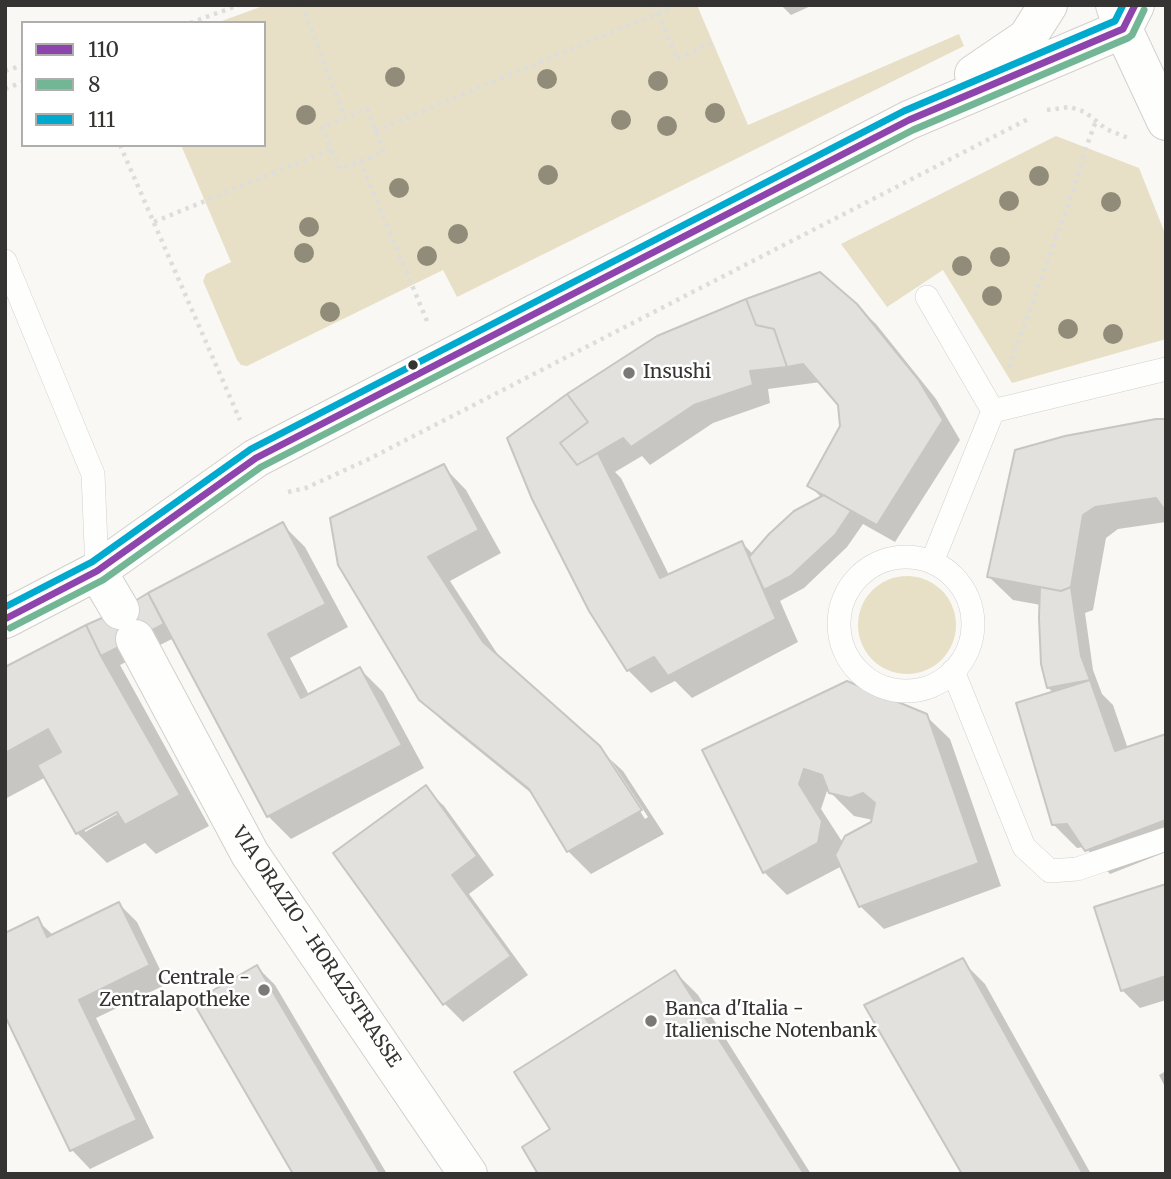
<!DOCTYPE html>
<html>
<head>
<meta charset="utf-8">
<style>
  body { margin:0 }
  #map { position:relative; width:1171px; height:1179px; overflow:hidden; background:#f9f8f4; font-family:Merriweather,serif }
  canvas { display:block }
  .frame { position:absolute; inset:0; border:7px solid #353432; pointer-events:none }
  .legend { position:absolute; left:21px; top:21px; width:245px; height:126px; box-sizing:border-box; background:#fff; border:2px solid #aeaead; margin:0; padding:9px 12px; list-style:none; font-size:21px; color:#353432 }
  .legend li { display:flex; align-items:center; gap:14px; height:35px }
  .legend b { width:35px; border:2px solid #aeaead }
</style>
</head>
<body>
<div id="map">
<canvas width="1171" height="1179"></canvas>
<div class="frame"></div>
<ul class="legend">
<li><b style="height:9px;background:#8e44ad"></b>110</li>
<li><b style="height:9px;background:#73b696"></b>8</li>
<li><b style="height:9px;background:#00a9ce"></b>111</li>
</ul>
</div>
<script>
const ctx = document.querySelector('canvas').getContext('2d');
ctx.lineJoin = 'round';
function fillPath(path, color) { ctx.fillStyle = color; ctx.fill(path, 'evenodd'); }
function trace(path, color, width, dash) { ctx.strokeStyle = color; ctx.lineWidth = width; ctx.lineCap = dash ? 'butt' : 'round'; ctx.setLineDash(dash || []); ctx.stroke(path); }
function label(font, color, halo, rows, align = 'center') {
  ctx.font = font + ' Merriweather,serif'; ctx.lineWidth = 5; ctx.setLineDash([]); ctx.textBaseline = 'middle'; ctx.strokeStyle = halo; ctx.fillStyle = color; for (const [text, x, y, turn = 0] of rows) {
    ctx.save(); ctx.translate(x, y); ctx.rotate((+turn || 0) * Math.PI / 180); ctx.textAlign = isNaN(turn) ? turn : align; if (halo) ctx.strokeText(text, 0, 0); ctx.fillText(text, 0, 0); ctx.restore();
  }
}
const green = new Path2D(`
  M266,5H697L748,125L959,34L964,46L457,297L443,270L247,366L241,365L237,360L203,281L206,274L231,262L181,145H264V23H216Z
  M1056,136L1139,168L1166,236V339L1012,383L943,270L887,307L841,244Z
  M858 625a49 49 0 1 1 98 0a49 49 0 1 1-98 0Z`);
const shadow = new Path2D(`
  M781,5H813L791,15Z
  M856,305L876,324L936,399L960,440L895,542L863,524L847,547L804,588L780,601L798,642L692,698L675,681L651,693L628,670L509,439ZM821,382L840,404L842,427L809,485L822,498L754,555L742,543L669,575L621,478L615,472L642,456L650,465L713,423L770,403L768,389Z
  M1166,421V522L1118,529L1106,538L1093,610L1085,613L1093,670L1102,694L1113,705L1128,749L1166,736V852L1110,874L1085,847L1077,848L1053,824L1054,693L1048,688L1041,605L1013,600L989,577Z
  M443,466L466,490L501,553L450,581L502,661L601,750L645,819L648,817L610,759L623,771L664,834L591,874L568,851L536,797L445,723L420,699L340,565Z
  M282,524L305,547L348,627L290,658L309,695L360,669L383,692L424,768L291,839L268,816L174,638L120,665L209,826L156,854L145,843L107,863L77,833L46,777L5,799V669ZM124,806L126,809L85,832V828Z
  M926,716L950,739L1001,886L884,929L860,906L842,866L787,895L764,872L705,751ZM827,791L831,793L854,816L873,820V823L843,843L821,809Z
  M425,788L444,806L494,875L469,894L528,975L463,1022L445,1004L335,853Z
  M1166,886V1000L1140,1008L1122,990Z
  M119,904L137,922L167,984L96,1018L154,1138L90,1169L72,1150L5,1012L37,920L54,936Z
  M962,961L985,984L1091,1174H964Z
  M257,967L275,985L387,1174H295Z
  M675,972L698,995L811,1174H541L552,1130Z
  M1166,1071V1089L1159,1075Z`);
const building = new Path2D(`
  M820,272L857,304L918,379L943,420L877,525L807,486L840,426L838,405L803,364L787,367L774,329L756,325L746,299Z
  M746,299L756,325L774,329L787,367L750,371L753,385L694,405L631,447L623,438L577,465L560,443L588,422L567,394L657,336Z
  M567,394L588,422L560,443L577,465L598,453L660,578L742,541L776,619L668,676L654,657L627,671L589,611L532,499L507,438Z
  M1156,419H1166V512L1156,498L1095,507L1083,515L1071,587L1061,591L987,577L1015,450L1065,436Z
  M444,464L479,530L428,557L483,642L600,746L642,810L567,852L529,789L419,700L338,565L330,518Z
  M824,495L851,511L835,535L791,576L764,590L749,557L769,534L794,511Z
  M283,522L326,604L268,634L301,698L360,667L402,745L267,817L148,593Z
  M1040,587L1061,591L1071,587L1081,656L1090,680L1047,688L1041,664L1039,618Z
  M148,593L164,624L101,656L86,625L120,610Z
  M86,625L101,656L180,795L125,825L117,812L76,834L37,765L61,752L48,729L5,753V667Z
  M1090,680L1115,751L1166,734V820L1085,851L1067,824L1052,825L1016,703Z
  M847,681L927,714L979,863L859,907L835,855L845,836L871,822L875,803L863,793L850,798L829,793L822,775L804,769L799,784L822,821L818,843L763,873L702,750Z
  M426,785L477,856L452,875L511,956L443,1005L333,853Z
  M1166,884V976L1121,991L1094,907Z
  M119,902L150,965L79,1000L137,1120L70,1151L5,1016V933L38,917L47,937Z
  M963,958L1083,1174H962L864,1005Z
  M257,965L380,1173L378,1174H293L193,1002Z
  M675,970L804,1174H538L522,1147L550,1129L514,1072Z`);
const path = new Path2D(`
  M302,5L345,118
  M654,5L677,59L713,42
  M190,23L239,5
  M5,71L23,65
  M5,89L23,82
  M367,109L384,152L340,169L322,127Z
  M1047,110L1070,107L1085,112L1106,129L1128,138
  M375,131L677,5
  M120,145L240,420
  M360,161L427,321
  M154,222L331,149
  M1009,367L1075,185L1084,153L1096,121
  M288,492L306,488L371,458L1030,118`);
const service = new Path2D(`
  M5,261L93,474L97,571
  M927,297L993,411L1166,369
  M839 624a67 67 0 1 1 134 0a67 67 0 1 1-134 0Z
  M932,562L993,411
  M953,671L1024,847L1050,871L1077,869L1166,839`);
const minor = new Path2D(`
  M1115,5L1123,29L1166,121
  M974,74L1027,38L1048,5
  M97,571L120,610
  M5,619L97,571L256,458L909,120L1123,29L1135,5
  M135,639L250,854L468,1174`);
const bus1 = new Path2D(`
  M5,619L97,571L256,458L909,120L1123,29L1135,5`);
const bus2 = new Path2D(`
  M10,628L103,580L261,467L913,130L1128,38L1132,35L1144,10`);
const bus3 = new Path2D(`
  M5,607L92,562L251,449L904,111L1115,21L1123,5`);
const trees = [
  [395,77],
  [547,79],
  [658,81],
  [715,113],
  [306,115],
  [621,120],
  [667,126],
  [548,175],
  [1039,176],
  [399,188],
  [1009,201],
  [1111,202],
  [309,227],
  [458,234],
  [304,253],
  [427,256],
  [1000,257],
  [962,266],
  [992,296],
  [330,312],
  [1068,329],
  [1113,334]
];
const markers = [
  [413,365,6,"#353432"],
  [629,373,7,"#7a7976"],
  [264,990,7,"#7a7976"],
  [651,1021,7,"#7a7976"]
];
const poiNames = [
  ["Insushi",643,373],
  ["Centrale -",250,979,"right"],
  ["Zentralapotheke",250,1001,"right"],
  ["Banca d'Italia -",665,1010],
  ["Italienische Notenbank",665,1032]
];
const streetNames = [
  ["VIA ORAZIO - HORAZSTRASSE",316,947,56]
];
fillPath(green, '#e7e0c7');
fillPath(shadow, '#0003');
fillPath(building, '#e2e1de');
trace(building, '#c8c6c4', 2);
trace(service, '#d1d0cd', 24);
trace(minor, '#d1d0cd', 40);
trace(path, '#dddddc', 4.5, [3.5, 5]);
trace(service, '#fefefd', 23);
trace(minor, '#fefefd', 38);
trace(bus1, '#8e44ad', 7);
trace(bus2, '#73b696', 7);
trace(bus3, '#00a9ce', 7);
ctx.fillStyle = '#918c79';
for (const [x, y] of trees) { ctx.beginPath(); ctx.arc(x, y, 10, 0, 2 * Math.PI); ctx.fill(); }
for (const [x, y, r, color] of markers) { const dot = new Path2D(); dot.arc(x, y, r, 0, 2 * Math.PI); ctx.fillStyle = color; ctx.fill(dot); trace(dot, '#fff', 2.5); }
label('19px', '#353432', '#fff', poiNames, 'left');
label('19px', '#353432', '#fff', streetNames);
</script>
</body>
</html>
